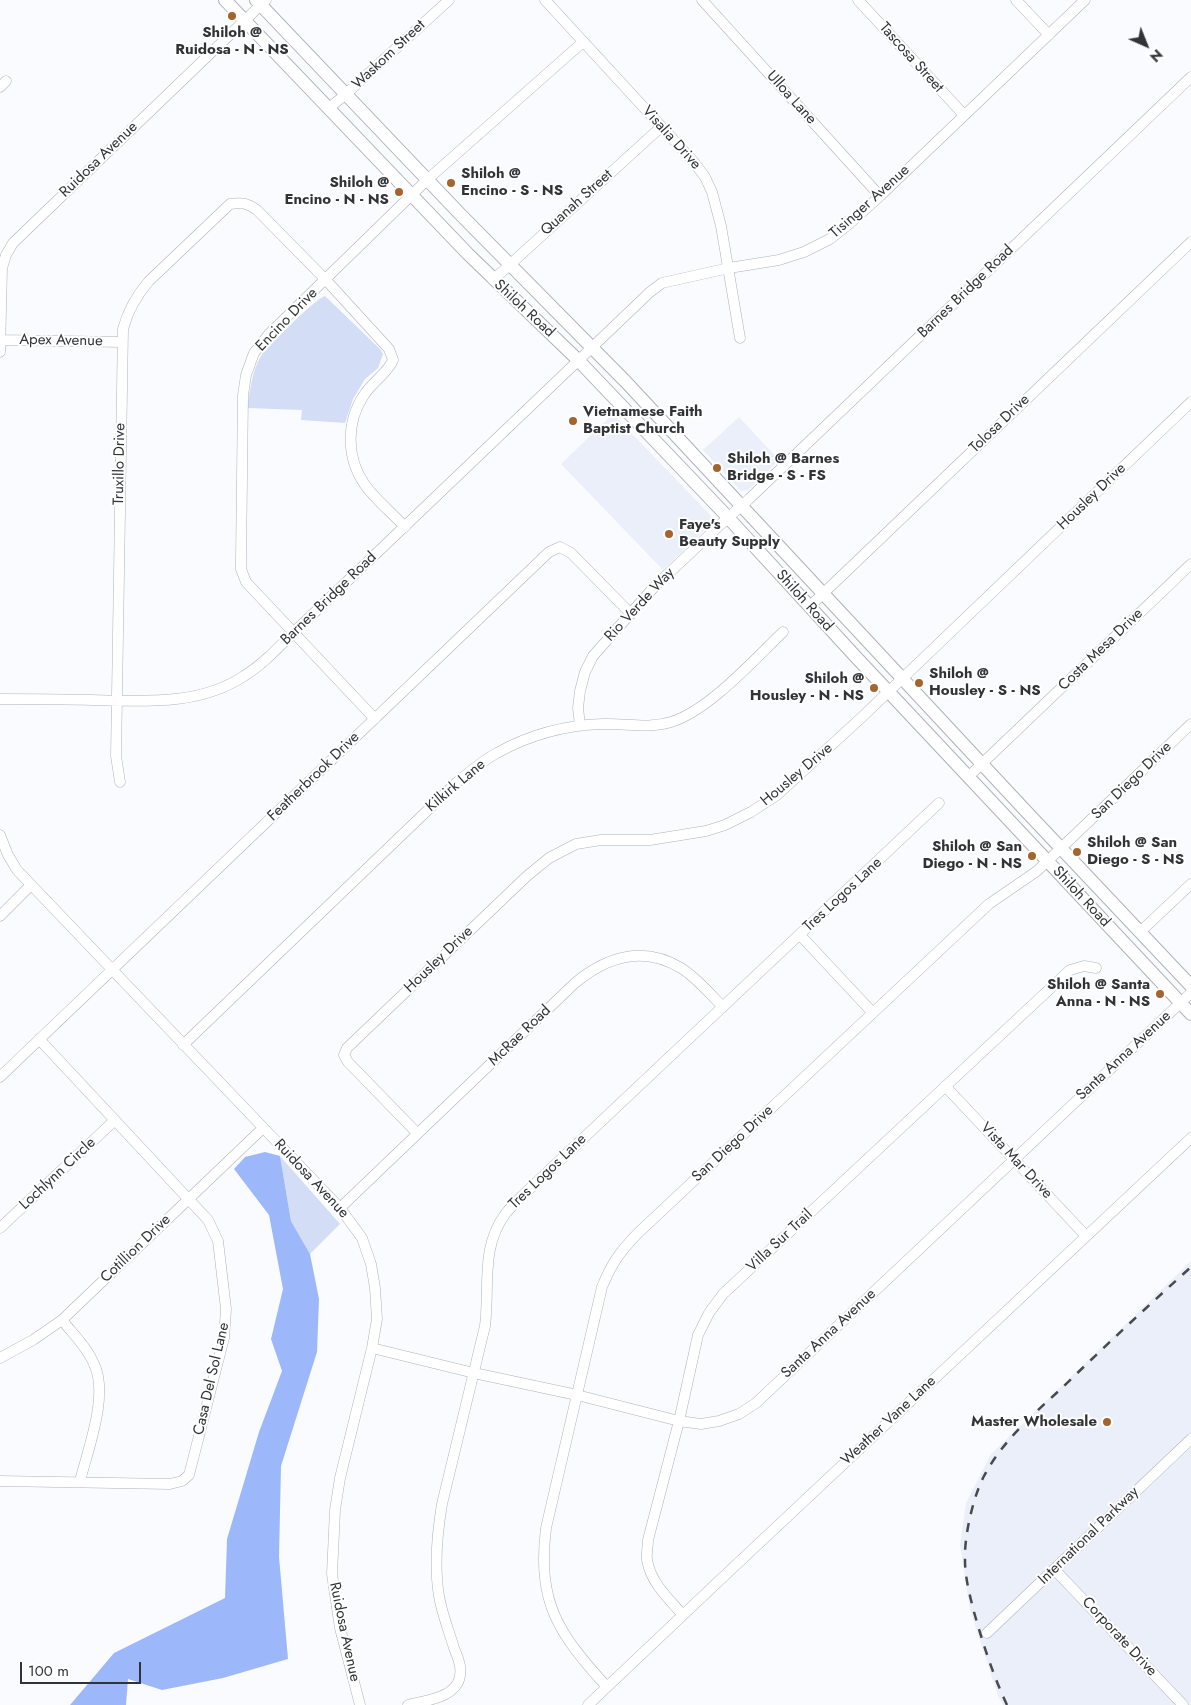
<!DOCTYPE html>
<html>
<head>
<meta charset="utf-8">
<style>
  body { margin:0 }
  #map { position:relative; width:1191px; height:1705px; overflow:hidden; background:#f9fbfe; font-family:Jost,sans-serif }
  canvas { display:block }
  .north { position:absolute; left:1121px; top:20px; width:50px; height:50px; -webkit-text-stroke:4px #fff; paint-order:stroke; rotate:136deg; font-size:14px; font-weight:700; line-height:20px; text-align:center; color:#313336 }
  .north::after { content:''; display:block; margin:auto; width:18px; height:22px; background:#313336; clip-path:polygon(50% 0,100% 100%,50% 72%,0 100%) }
  .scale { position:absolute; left:20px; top:1662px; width:121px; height:22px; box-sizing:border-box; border:2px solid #313336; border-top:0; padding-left:6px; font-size:15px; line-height:18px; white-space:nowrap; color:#313336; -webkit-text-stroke:4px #fff; paint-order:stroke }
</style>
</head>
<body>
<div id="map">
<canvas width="1191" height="1705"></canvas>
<div class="north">N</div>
<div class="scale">100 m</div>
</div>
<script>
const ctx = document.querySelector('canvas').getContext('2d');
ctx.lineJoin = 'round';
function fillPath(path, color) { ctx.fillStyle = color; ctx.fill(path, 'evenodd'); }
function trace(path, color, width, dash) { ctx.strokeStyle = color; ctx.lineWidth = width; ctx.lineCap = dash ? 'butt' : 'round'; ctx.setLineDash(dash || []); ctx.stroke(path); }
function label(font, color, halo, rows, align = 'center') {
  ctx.font = font + ' Jost,sans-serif'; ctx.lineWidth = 4; ctx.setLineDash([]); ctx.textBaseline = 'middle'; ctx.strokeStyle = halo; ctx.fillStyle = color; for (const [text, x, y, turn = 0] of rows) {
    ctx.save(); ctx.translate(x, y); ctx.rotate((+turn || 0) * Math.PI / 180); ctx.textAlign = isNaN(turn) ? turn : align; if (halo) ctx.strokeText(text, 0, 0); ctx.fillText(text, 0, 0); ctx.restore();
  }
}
const built = new Path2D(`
  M613,414L715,520L663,570L561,464Z
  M739,417L779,460L748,490L741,491L703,450Z
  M1191,1261V1705H1003L998,1696L970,1610L960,1545L966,1503L991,1454Z`);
const green = new Path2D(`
  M325,296L380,349L383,354L378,368L365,379L353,399L345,423L301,420L302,410L247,408C250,391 252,371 261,356C268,346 315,299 325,296Z
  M280,1156L340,1224L310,1254L291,1221Z`);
const forest = new Path2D(`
  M265,1152L280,1156L291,1221L310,1254L319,1299L317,1352L281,1466L279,1557L288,1659L223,1678L162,1690L128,1679L126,1705H70L114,1653L225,1598L227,1539L259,1432L282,1371L271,1339L283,1289L269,1215L234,1169L245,1157Z`);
const minor = new Path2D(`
  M545,0L693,161L705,177L712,192L721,226L740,338
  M702,0L880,196
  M858,0L964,115
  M1016,0L1049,35
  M0,87L6,81
  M329,108L346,94L449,0
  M493,280L661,127
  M0,340L122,342
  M0,352L2,268L6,255L13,243L266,0
  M809,607L1191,242
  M0,699C31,699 61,699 92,700C143,701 199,706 244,676C262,665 278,648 293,633L650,292L662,283L729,268L779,260L804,252L830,239L849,224L880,196L1085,0
  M375,719L246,582L241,569V560L243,395L246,375L254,353L269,334L428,179L583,42
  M580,725L578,708L580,691L585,672L593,656L655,586L720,525L749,499L1191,77
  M968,777L1191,564
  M120,782L116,756L123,329C128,310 136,296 149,281L230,204C242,202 247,203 257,210L326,280L389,349L393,360C387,374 373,381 364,395C346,422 346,458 365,485C375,499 393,514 405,527
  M0,835L8,855L17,870L340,1208L362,1238L371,1264L375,1288L377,1319L372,1348L340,1478L335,1510L332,1574L340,1628L360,1705
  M0,916L31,885
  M1140,932L1191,884
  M800,935L873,1013
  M183,1045L455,784C468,773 482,761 497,753C529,735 567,725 603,724C626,723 648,729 671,722C708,711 754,660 783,632
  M0,1077L549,552L560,547L571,553L631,614
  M945,1086L1086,1236
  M417,1133L348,1062L344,1055L347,1048L527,876L549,858L576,844L601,840H650L706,831L725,825L751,812L777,795L862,717L1191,402
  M340,1208L575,983C606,957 643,945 681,968C697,978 710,994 723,1007
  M0,1228L115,1120
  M62,1320C73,1334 87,1347 94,1364C109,1395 88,1449 80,1481
  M372,1348L474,1373L577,1395L679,1421L701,1424L719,1421L739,1414L756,1403L1191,993
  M0,1358L33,1340L62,1320L263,1128
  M0,1481L170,1484L182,1481L189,1475L224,1338L226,1309L218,1241L208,1220L39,1039
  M1055,1570L1183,1705
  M683,1615C668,1598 651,1583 647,1560C646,1554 648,1547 648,1540L679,1421L698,1335L709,1313L723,1294L1070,970L1084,966L1096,968
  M987,1633L1191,1439
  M607,1687C558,1633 537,1603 546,1528L602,1287C612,1263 619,1253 637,1234L989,904L1037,871L1191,724
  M408,1705C423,1701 448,1699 457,1684C460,1680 461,1671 460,1666C459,1660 456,1653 454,1648C449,1631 442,1614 439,1596C434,1566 437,1534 442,1504L485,1326C490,1287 480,1247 506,1213C511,1207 517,1201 522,1196L939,803
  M588,1705L721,1579L1191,1138`);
const major = new Path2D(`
  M225,0L468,254L578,360L722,511L855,656L1191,1014
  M256,0L460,214L626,382L1023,808L1191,986`);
const rail = new Path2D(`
  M1007,1705C993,1675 983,1644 974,1612C970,1596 965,1578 965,1560C964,1537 973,1497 984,1476C1003,1440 1035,1413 1064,1386C1106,1345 1148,1306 1191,1267`);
const markers = [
  [232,16,5,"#a5632e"],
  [451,183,5,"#a5632e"],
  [399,192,5,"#a5632e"],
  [573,421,5,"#a5632e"],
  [717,468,5,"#a5632e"],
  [669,534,5,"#a5632e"],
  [919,683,5,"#a5632e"],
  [874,688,5,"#a5632e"],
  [1077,852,5,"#a5632e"],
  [1032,856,5,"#a5632e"],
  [1160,994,5,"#a5632e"],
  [1107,1422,5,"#a5632e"]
];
const poiNames = [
  ["Shiloh @",232,33,"center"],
  ["Ruidosa - N - NS",232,50,"center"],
  ["Shiloh @",461,174],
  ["Encino - S - NS",461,191],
  ["Shiloh @",389,183,"right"],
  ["Encino - N - NS",389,200,"right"],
  ["Vietnamese Faith",583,412],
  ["Baptist Church",583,429],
  ["Shiloh @ Barnes",727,459],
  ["Bridge - S - FS",727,476],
  ["Faye's",679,525],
  ["Beauty Supply",679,542],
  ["Shiloh @",929,674],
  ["Housley - S - NS",929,691],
  ["Shiloh @",864,679,"right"],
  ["Housley - N - NS",864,696,"right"],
  ["Shiloh @ San",1087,843],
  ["Diego - S - NS",1087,860],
  ["Shiloh @ San",1022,847,"right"],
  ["Diego - N - NS",1022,864,"right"],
  ["Shiloh @ Santa",1150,985,"right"],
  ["Anna - N - NS",1150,1002,"right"],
  ["Master Wholesale",1097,1422,"right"]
];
const streetNames = [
  ["Waskom Street",389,55,-43],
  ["Tascosa Street",911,58,48],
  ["Ulloa Lane",791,98,48],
  ["Visalia Drive",671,138,48],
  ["Ruidosa Avenue",99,160,-44],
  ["Tisinger Avenue",870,202,-42],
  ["Quanah Street",577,203,-42],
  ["Barnes Bridge Road",966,292,-44],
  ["Shiloh Road",524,309,43],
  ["Encino Drive",287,320,-46],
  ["Apex Avenue",61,341,1],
  ["Tolosa Drive",1000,424,-44],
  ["Truxillo Drive",120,464,-89],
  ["Housley Drive",1092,497,-44],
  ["Barnes Bridge Road",329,599,-44],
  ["Shiloh Road",804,601,48],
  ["Rio Verde Way",640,605,-47],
  ["Costa Mesa Drive",1101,650,-44],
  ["Housley Drive",797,775,-40],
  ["Featherbrook Drive",314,777,-44],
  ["San Diego Drive",1132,781,-44],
  ["Kilkirk Lane",456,786,-40],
  ["Tres Logos Lane",843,895,-43],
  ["Shiloh Road",1081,897,47],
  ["Housley Drive",439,960,-44],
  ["McRae Road",520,1036,-44],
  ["Santa Anna Avenue",1124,1056,-43],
  ["San Diego Drive",733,1144,-43],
  ["Vista Mar Drive",1016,1161,47],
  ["Tres Logos Lane",548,1172,-44],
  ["Lochlynn Circle",58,1174,-43],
  ["Ruidosa Avenue",311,1179,47],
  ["Villa Sur Trail",780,1241,-43],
  ["Cotillion Drive",136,1249,-44],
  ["Santa Anna Avenue",829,1334,-43],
  ["Casa Del Sol Lane",212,1379,-77],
  ["Weather Vane Lane",889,1421,-43],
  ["International Parkway",1089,1536,-44],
  ["Ruidosa Avenue",344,1632,78],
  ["Corporate Drive",1119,1637,47]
];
fillPath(built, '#ebeff9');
fillPath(green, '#d3ddf5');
fillPath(forest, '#9db8fa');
trace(minor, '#aeb2ba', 11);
trace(major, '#aeb2ba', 14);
trace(minor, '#fff', 10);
trace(major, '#fff', 12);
trace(rail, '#47494c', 2.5, [9, 9]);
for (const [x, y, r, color] of markers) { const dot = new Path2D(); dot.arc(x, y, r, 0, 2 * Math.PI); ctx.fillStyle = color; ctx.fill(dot); trace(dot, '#fff', 2); }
label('bold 15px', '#313336', '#fff', poiNames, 'left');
label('15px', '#313336', '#fff', streetNames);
</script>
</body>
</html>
